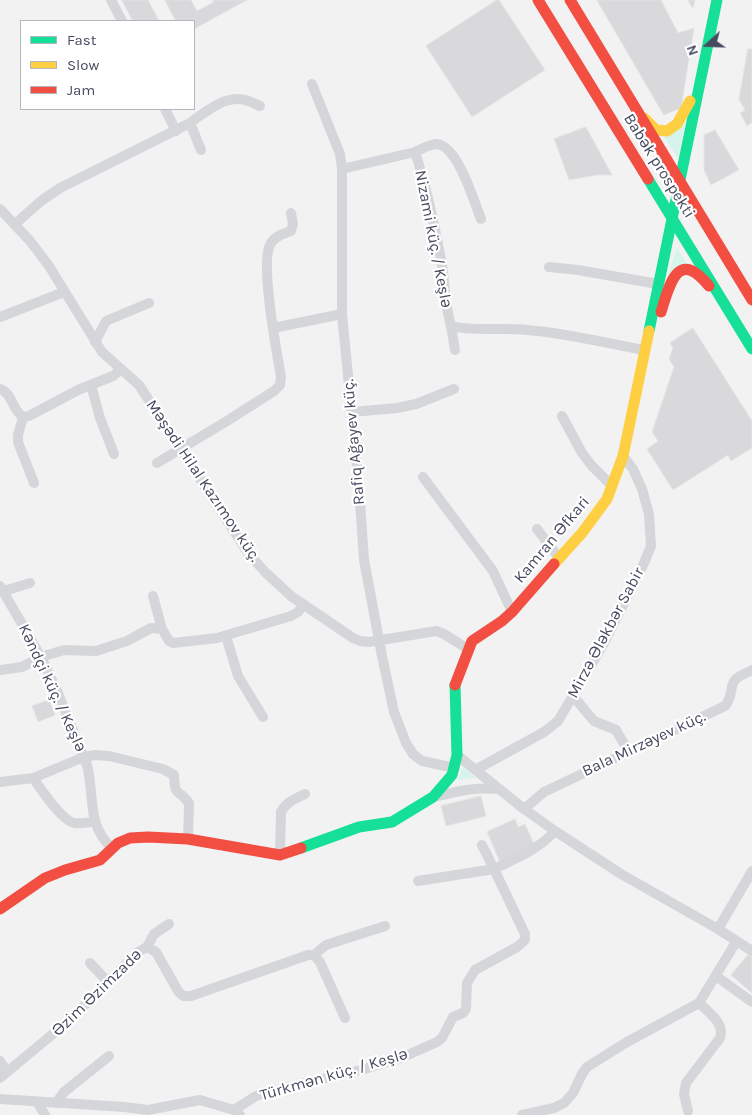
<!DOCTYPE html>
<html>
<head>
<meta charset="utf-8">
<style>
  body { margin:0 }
  #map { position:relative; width:752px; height:1115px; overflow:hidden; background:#f3f2f2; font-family:Karla,sans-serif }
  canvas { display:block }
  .legend { position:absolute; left:20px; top:20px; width:175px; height:90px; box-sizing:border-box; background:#fff; border:1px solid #b5b7c0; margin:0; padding:6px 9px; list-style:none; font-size:15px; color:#474b61 }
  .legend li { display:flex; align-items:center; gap:10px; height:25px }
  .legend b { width:25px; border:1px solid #b5b7c0 }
  .north { position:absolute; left:682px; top:20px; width:50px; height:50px; -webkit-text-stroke:4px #fff; paint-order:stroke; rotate:250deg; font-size:14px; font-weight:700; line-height:20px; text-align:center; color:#474b61 }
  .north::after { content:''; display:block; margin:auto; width:18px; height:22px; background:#474b61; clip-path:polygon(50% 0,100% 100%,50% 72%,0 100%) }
</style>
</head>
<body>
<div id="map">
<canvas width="752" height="1115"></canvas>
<ul class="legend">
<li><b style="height:6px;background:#16e098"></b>Fast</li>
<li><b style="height:6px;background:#ffcf43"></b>Slow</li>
<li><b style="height:6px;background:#f24e42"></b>Jam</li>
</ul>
<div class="north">N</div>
</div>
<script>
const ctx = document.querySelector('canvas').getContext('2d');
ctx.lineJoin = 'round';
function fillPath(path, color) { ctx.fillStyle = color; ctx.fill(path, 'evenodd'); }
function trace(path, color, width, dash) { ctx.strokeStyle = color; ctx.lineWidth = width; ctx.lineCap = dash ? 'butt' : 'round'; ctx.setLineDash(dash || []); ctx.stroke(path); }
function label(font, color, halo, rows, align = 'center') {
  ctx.font = font + ' Karla,sans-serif'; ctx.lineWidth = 4.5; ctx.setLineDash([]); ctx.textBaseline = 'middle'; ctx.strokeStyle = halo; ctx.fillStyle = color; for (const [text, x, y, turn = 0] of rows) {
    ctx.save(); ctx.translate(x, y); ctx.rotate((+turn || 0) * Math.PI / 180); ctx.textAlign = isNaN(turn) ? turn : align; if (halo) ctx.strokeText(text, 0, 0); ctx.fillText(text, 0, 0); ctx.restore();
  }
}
const green = new Path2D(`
  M685,123L678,158L664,137Z
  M677,248L687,264L667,278Z
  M463,767L476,778L458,780Z`);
const building = new Path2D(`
  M122,0H148L159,21H133Z
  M165,0H191L197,11L214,2L212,0H247L194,29V21H176Z
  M497,0H499L545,70L472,117L426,46Z
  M597,0H661L678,33L694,28L681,108L664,115Z
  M688,0H695L693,8Z
  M748,49H752V122L747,126L740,113L745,110L739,100Z
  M586,127L612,175H596L569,180L554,139Z
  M715,130L739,170L711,185L704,170V135Z
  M693,328L752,421V448L731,461L728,455L673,490L647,449L658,441L652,432L674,367L669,359L673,348L670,343Z
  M49,700L55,715L38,722L32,706Z
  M481,796L486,816L446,826L441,806Z
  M515,819L518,827L525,824L535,846L500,862L487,832Z
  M748,955L752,957V993L731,975Z`);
const street = new Path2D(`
  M111,0L122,21
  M312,84L340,154L342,169V314L359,487L364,560L382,656L394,712L406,743L413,754L422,761L455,768
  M165,109L176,131
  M190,123L201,150
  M415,152C421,149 430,144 437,144C458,146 474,202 481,219
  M342,169L415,152C427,188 435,227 442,265C445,285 445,306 451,326C476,332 502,327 527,330C566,333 605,343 644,350
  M0,209L30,241L49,266L102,352L139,385L248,553L265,572L291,596L353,638L360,641L369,642L436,631L444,634L468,649
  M15,224L41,201L60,188L190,123C205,112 225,95 245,100C250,101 255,104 260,106
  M549,267L578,270L658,284
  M0,317L64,292
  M451,326L455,350
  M273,328L342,314
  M95,342L106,321L149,303
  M91,385L100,418L114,454
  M0,389C13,394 12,410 23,417
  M352,412L397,408L416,404L454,389
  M562,416L582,453L592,466L612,486
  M23,417L29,416L78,390L113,376L121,369
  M23,417L18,435V442L34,483
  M157,463L227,421L274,391L280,385L281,377C277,353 259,260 271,243C276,235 284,234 291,231L293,224L291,213
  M423,477L493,571L512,612
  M537,529L560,559
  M0,586L41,657L57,691L87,765C95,797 86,824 112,848
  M4,591L30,583
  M153,596L162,629
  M226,636L238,676L263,717
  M0,670L22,667L41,657L64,650L96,651L127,641L151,628L162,629L169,641L173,643L217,638L291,616L298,612L303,605
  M573,696L594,721L616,730L628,751
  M457,755L524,809L555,831L621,874L718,929L752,951
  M477,769L544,732L558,721L603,645L644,563L651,546L649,514L642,489L633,469L623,456
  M33,778C41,789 61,820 74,823C80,824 88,822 94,822
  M0,782L33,778L84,757L95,755L109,756L163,769L174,775C175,800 178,787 189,803L188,839
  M434,797C458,791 474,787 499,789
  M524,809L544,792L725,706C734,695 729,687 735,680C738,676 747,673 752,670
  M280,855L281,812C286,802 295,799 305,794
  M418,881L494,869L482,845
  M718,929L752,871
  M147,947L154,934L169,924
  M314,955L326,945L385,926
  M90,963L108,982
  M716,976L752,1002
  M0,1061L7,1072
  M0,1078L72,1018L138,952L147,947L156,952L178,991L183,996H191L308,955H314L320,962L345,1018
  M0,1099L124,1107L148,1110L200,1100L234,1110L240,1115
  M37,1102L45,1115
  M56,1103L64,1092L109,1056
  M234,1110L256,1096L296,1085L361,1070L401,1058L437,1042L442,1038L453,1017L463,1013L466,1009L467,983L475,970L517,947L525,940V934L494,869C516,858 538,850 555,831
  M688,1111L684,1094L686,1083L720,1038C725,1023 709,1013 699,1003
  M522,1115L554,1108L564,1103L573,1093L582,1074L587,1067L627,1042L699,1003L736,942`);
const fast = new Path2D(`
  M648,179L752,349
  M649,331L717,0
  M301,848L359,827L392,822L433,797L452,775L457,755L455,685`);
const slow = new Path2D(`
  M644,118L656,130L667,131L677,124L690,101
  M554,564L582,533L607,499L623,456L649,331`);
const jam = new Path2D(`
  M538,0L648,179
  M570,0L752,300
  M661,312C670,283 678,248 709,286
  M455,685L472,641L502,621L512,612L554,564
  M0,909L45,878L65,870L100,860L118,843L130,838L148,837L188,839L280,855L301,848`);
const streetNames = [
  ["Babək prospekti",659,166,58],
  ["Nizami küç. / Keşlə",433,239,79],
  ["Rafiq Ağayev küç.",354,442,-95],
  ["Məşədi Hilal Kazımov küç.",203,481,56],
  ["Kamran Əfkari",552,540,-50],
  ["Mirzə Ələkbər Sabir",606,633,-62],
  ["Kəndçi küç. / Keşlə",52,688,65],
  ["Bala Mirzəyev küç.",644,744,-25],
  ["Əzim Əzimzadə",97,993,-44],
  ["Türkmən küç. / Keşlə",334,1075,-16]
];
fillPath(green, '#d5f4ec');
fillPath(building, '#d9d9db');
trace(building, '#e4e4e5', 1);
trace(street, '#d5d6da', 10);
trace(fast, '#16e098', 11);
trace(slow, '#ffcf43', 11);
trace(jam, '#f24e42', 11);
label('16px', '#474b61', '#fff', streetNames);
</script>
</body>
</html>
